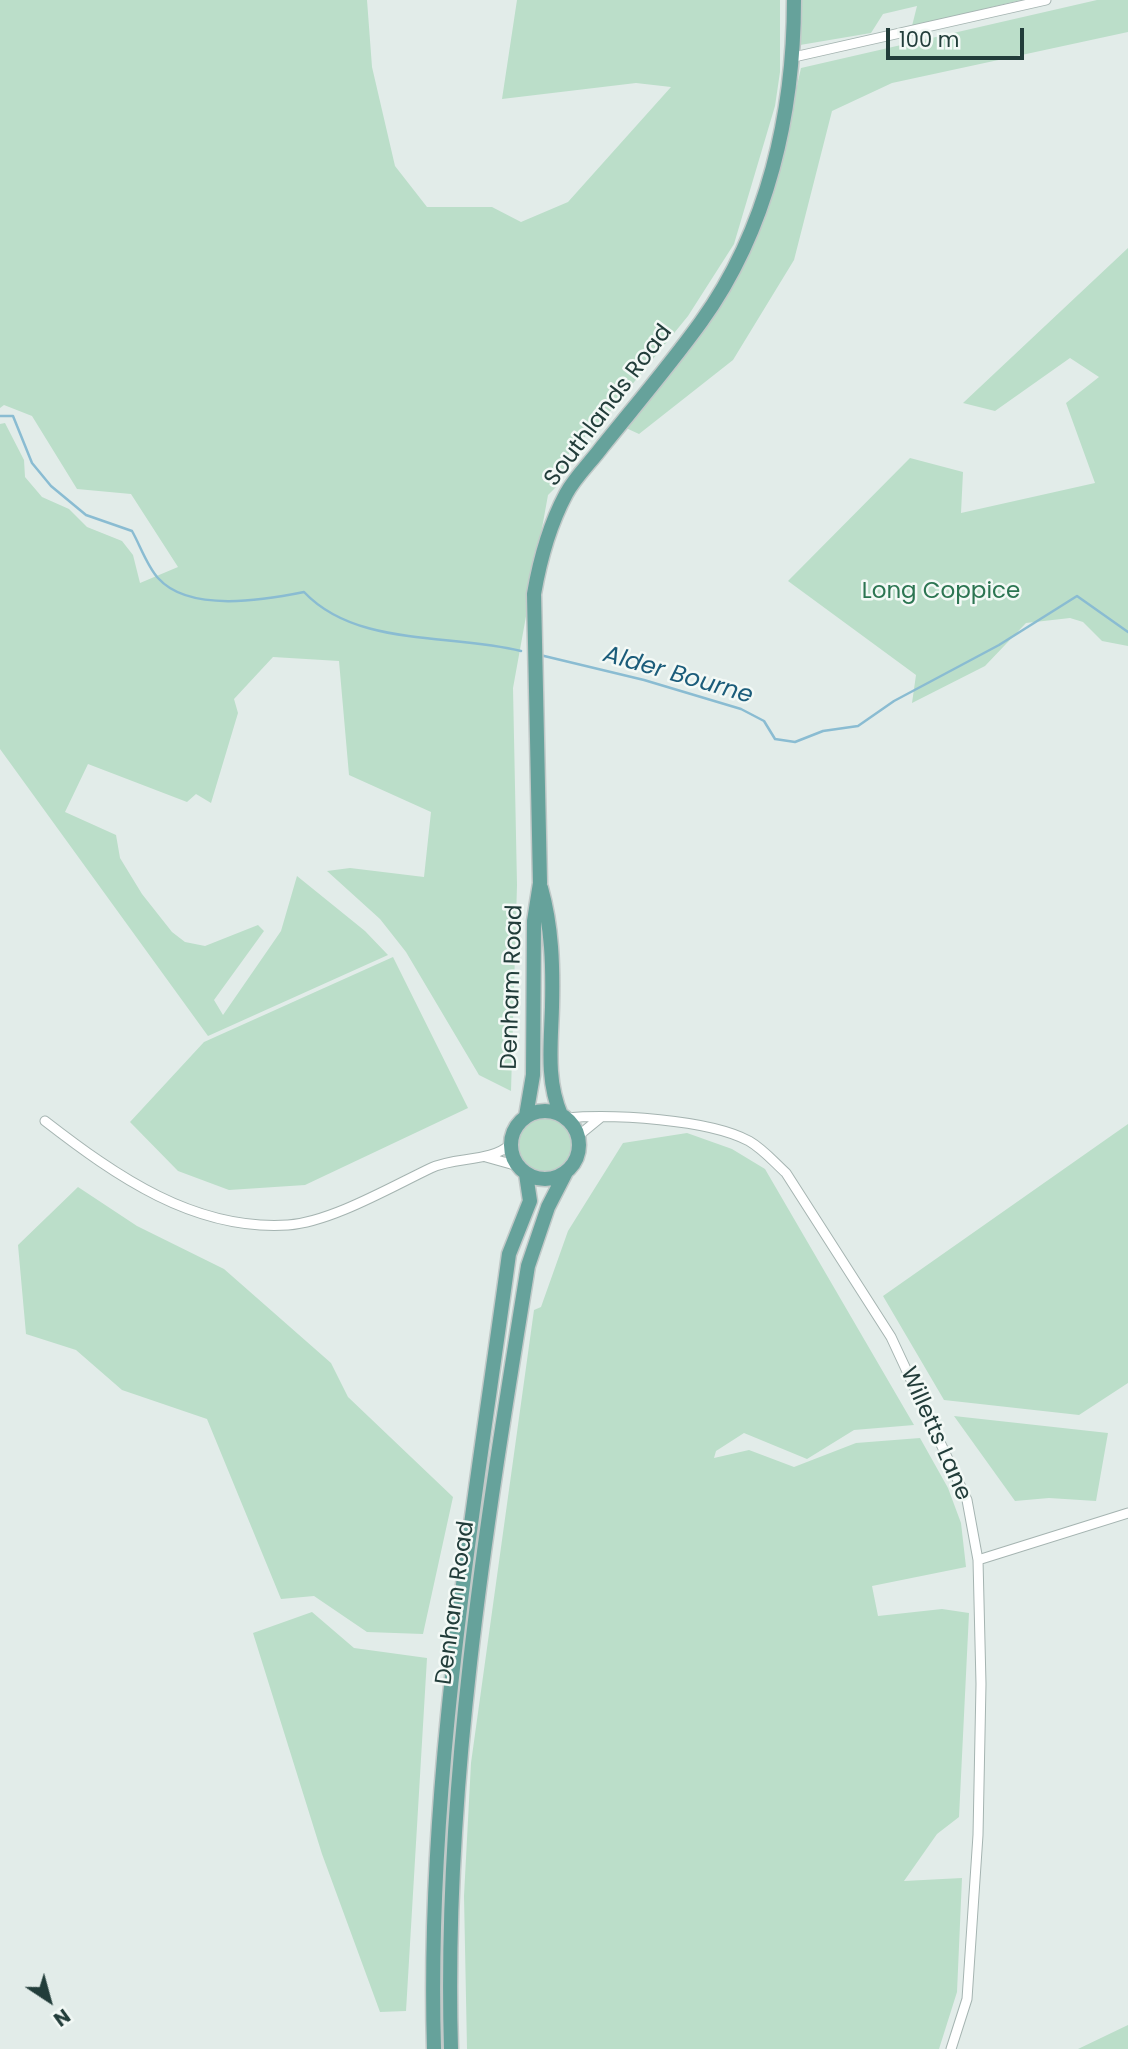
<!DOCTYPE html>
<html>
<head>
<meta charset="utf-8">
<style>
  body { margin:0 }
  #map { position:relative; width:1128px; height:2049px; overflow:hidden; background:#e2ece9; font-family:Poppins,sans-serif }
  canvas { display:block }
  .north { position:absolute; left:14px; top:1965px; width:70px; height:70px; -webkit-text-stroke:5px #f3f9f6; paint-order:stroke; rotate:144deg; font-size:19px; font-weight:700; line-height:28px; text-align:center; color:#223d3a }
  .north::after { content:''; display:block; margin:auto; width:24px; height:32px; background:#223d3a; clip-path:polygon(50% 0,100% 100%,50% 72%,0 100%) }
  .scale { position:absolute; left:886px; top:28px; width:138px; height:32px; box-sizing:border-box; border:4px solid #223d3a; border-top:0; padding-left:9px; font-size:21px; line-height:24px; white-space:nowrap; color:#223d3a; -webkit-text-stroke:5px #f3f9f6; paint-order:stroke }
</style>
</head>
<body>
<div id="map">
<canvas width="1128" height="2049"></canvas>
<div class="north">N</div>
<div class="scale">100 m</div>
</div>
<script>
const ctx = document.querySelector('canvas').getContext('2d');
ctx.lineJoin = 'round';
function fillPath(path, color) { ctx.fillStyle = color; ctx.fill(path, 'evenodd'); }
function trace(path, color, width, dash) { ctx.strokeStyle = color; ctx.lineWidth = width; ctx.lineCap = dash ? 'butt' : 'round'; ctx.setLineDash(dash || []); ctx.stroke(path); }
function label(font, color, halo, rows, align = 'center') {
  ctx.font = font + ' Poppins,sans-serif'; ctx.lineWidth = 5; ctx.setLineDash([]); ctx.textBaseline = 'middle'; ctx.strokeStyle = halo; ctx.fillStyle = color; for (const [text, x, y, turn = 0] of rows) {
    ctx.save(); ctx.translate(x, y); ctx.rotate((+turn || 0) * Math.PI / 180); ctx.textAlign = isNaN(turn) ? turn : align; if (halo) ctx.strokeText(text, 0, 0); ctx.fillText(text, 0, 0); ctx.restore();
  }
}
const green = new Path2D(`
  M0,0H367L372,67L395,166L427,207H492L521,222L568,202L671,87L636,83L502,99L517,0H780V72L775,106L734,244L688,316L608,414L570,451L558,485L548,495L513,688L517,885L511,1091L479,1075L406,952L380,919L327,871L350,868L424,877L431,812L349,775L339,661L273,657L234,699L238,713L211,803L196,794L187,802L88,764L65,812L116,835L120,858L142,894L172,932L185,942L205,946L258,925L264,931L214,1000L223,1015L281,931L297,876L365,931L388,955L208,1036L0,749V424L5,423L24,460L25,477L42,497L69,509L87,527L122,541L133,555L140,583L178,567L131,494L77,489L32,416L4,405L0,408Z
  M800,0H1021L912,26L917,6L883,14L871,33L800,45Z
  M1097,0H1128V32L892,83L832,111L794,260L733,360L639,434L626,428C673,368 726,309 756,239C779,186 788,124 801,68Z
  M1128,248V646L1102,641L1083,622L1070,618L1026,623L985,666L912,703L916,675L788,581L910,458L963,472L961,513L1095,483L1066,403L1099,377L1070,358L995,411L963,403Z
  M393,957L468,1108L305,1185L229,1190L178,1171L130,1122L204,1042Z
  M518 1145a27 27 0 1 1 54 0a27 27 0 1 1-54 0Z
  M1128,1124V1383L1079,1415L944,1400L883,1296Z
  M687,1133L732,1149L765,1169L914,1425L854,1430L807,1459L744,1433L716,1451L714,1458L749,1450L794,1467L856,1443L920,1438L948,1488L961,1523L966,1567L872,1586L878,1616L942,1609L969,1613L959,1817L937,1834L904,1881L962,1878L957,1992L939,2049H467L464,1896L471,1763L534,1310L541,1307L568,1231L623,1143Z
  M78,1187L137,1226L224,1269L331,1363L348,1397L453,1497L423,1634L367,1632L314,1596L281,1599L207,1419L122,1390L76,1350L26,1334L18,1245Z
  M954,1416L1108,1433L1096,1501L1049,1498L1015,1501Z
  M312,1612L354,1648L427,1658L406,2011L380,2012L322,1854L253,1633Z
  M1128,2025V2049H1078Z`);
const stream = new Path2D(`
  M0,416H13L32,463L51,486L86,515L132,531C140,545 147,566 158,578C189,613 265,600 304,592C357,648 451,633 521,651
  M540,655L644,680L741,709L764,721L775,739L795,742L823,731L858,726L894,701L999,645L1077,596L1128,632`);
const minor = new Path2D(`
  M794,57L1046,0
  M566,1118C613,1114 708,1119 749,1141C763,1149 774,1162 786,1173L891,1337L967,1500L978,1560L981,1684L978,1835L967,1999L951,2049
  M45,1121C116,1176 194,1231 288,1225C331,1222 391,1187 431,1168C456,1156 490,1163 511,1144
  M578,1136L600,1118
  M486,1157L518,1166
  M978,1560L1128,1513`);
const primary = new Path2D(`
  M541,888C552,927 553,966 552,1007C551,1044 546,1080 561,1115
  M511 1145a34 34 0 1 1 68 0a34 34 0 1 1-68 0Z
  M526,1116L533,1075L534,921L540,883L534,594C540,559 549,526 566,494C575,477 591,462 602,447C635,406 670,365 701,322C768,229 794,113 794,0
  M434,2049C426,1782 473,1518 509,1254L530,1201L526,1174
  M451,2049C443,1786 486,1525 528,1266L548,1207L566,1172`);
const streetNames = [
  ["Southlands Road",609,406,-53],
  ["Denham Road",513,987,-88],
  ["Willetts Lane",935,1434,66],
  ["Denham Road",456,1603,-82]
];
const parkNames = [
  ["Long Coppice",941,592]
];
const waterNames = [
  ["Alder Bourne",678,676,16]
];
fillPath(green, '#bbdec9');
trace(stream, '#8abcd2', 2.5);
trace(minor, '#a5b4b1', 11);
trace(primary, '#c1c9c8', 17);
trace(minor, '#fff', 9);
trace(primary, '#66a29b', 14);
label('23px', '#223d3a', '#f3f9f6', streetNames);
label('23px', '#2c7552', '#f3f9f6', parkNames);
label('italic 24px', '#1b5c7a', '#f3f9f6', waterNames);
</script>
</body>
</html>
